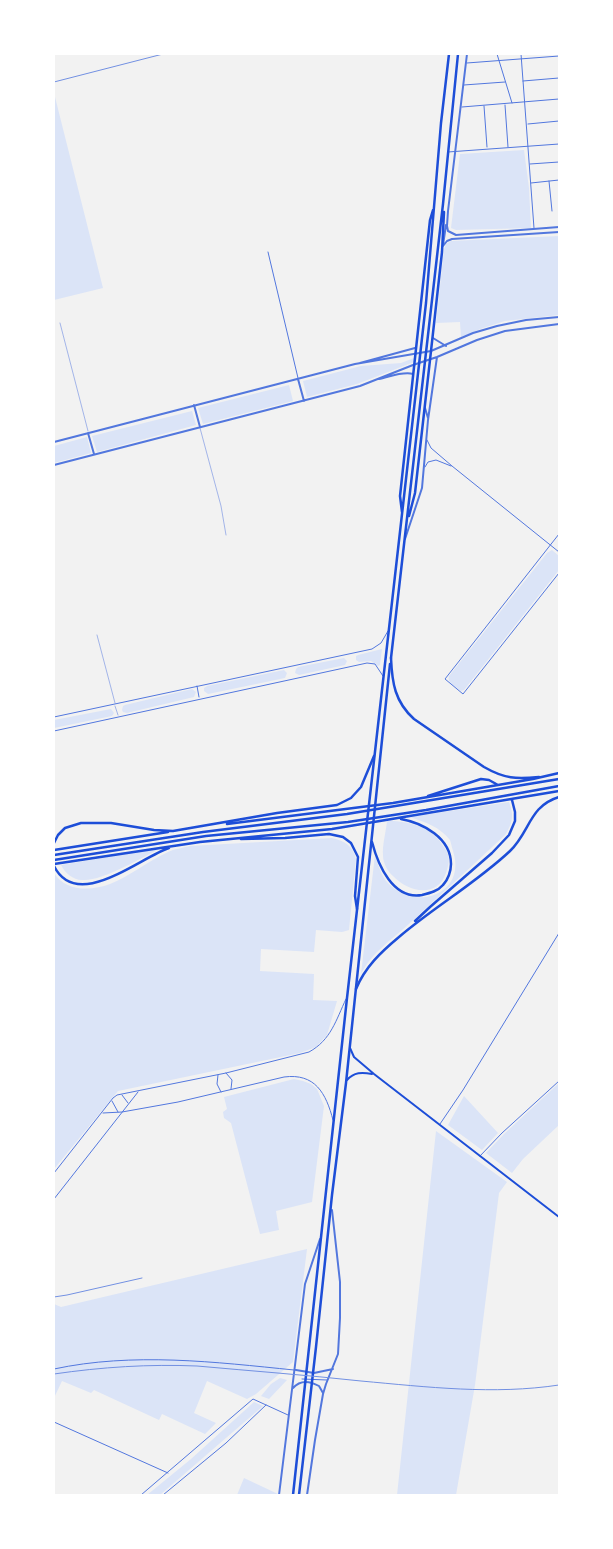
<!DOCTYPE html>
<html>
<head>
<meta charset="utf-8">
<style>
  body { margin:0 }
  #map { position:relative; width:613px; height:1549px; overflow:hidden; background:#f2f2f2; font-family:Merriweather,serif }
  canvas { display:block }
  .frame { position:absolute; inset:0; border:55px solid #fff; pointer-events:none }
</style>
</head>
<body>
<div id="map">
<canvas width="613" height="1549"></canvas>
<div class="frame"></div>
</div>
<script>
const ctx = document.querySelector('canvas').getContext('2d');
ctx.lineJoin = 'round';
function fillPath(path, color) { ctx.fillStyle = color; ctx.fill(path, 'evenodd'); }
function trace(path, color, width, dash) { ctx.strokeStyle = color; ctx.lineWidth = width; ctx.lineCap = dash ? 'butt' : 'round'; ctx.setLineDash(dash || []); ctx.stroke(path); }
const green = new Path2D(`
  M54,93L103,288L54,300Z
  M524,150L529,188L531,228L456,230L451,228L460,154Z
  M559,236V315L505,321L483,328L461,337L460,322L436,323L444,249L446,244L451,241Z
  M414,358V362L357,384L307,397L303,381L361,366L401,363Z
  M289,385L293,401L203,424L198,408Z
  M192,411L196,425L97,452L92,436Z
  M87,437L91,453L54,463V446Z
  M552,550L559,556V570L464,690L461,691C455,687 447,683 449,676L547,553Z
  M382,649L380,665L378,666L371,661L359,662L356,660V656L358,655Z
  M344,658L347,661L345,665L299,675L295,673L296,669L298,667Z
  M284,670L287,673L285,678L208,694L204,691V688L207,686Z
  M192,689L196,692L194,697L127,713L123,712L122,710L123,706L125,705Z
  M111,709L114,713L112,716L54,728V720Z
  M509,802C514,815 513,823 505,835C474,864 443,893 411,922C393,939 372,952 361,974L375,855C378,864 381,876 388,883C417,913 467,893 453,851C452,848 451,843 450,840C440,827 425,822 410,817Z
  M387,821C404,820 429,826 440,841C442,845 446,849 448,854C450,860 448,867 446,873C437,899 408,892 393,876C388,872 383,863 383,856C382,845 386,832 387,821Z
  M332,838C345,841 353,846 356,859L349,930L342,932L316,930L314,952L261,949L260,971L314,974L313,1000L337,1001L327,1035L316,1047L300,1053L118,1091L54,1169V873C66,892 91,891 110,884C130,876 148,861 168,852C174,849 183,848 190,846Z
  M161,848C143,857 101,882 82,880C73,880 65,873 61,865Z
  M294,1079L303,1081L311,1084L317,1089L324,1106L312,1202L276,1211L279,1230L260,1234L231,1123L224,1118L223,1112L227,1109L224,1097Z
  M559,1083V1125L523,1159L512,1173L486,1153L504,1134Z
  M464,1096L498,1133L482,1150L448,1125Z
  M436,1131L507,1182L499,1193L475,1385L456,1495H397Z
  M307,1249L293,1362L256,1394L247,1399L207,1381L194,1413L216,1423L205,1434L162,1414L159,1420L94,1390L91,1393L62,1381L54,1398V1304L61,1307Z
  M280,1378L287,1380L269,1399L261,1396L271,1384Z
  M254,1402L263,1406L160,1495H147L191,1459Z
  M244,1478L278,1494V1495H237Z`);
const service = new Path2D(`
  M60,323L88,431
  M200,428L221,506L226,535
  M97,635L115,703
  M115,706L118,715`);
const minor = new Path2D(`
  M497,54L512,103
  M521,54L534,228
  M467,63L559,56
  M523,81L559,78
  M464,85L505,82
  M505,105L508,147
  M484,106L487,147
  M462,107L559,99
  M528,124L559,121
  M448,152L559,144
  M530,164L559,162
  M549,181L552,211
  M531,183L559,180
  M268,252L298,378
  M427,440L431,448L452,466L559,552
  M425,467L428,462L436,460L451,466
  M559,534L445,679L463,694L559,573
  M197,686L199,697
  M54,717L372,649L381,643L388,631
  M54,731L367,663L375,664L383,676
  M226,1073L232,1080L231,1089
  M218,1075L217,1084L221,1092
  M122,1095L128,1103
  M112,1101L118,1112
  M103,1113L122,1112L178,1102L284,1077C315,1073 326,1093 333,1120
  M440,1124L463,1090L559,933
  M480,1156L502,1133L559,1081
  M54,1173L113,1098L117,1095L226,1073L309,1052C331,1040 336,1020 346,999
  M54,1199L138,1092
  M54,1369C133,1352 215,1362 294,1370
  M302,1379L327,1380
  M54,1422L168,1473
  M141,1495L253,1399L288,1415
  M163,1495L226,1443L266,1405`);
const tertiary = new Path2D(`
  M467,54L448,211L447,226L448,231L456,235L559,227
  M443,245L446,225
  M443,246L447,241L452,239L559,232
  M433,338L446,346
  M360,363L415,348
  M298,379L304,401
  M379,379C389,377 403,371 413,374
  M194,405L200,427
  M425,408L428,418
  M88,433L94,454
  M54,442L355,364L431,351L473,333L497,326L526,320L559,317
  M54,465L360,386L413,365L437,357L477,340L505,331L559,324
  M405,539L422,488L428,420L437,357
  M296,1370L314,1373L333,1369
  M293,1388C300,1380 310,1381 319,1386L323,1393
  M279,1495L305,1284L320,1239
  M307,1495L315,1440L323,1394L326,1384L338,1354L340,1318V1282L332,1210`);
const secondary = new Path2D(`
  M350,1048L354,1057L374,1074L559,1217
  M347,1080C354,1072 362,1072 372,1074`);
const trunk = new Path2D(`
  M402,512L400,496L430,220L433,210
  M409,516L415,493L431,351L442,252L444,212
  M391,658L443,204L458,54
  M293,1495L347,998L426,303L441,123L449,54
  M299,1495L316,1347L332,1195L346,1083L390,664`);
const motorway = new Path2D(`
  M391,658C392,683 395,702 414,719L484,767C505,779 516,779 539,777
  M428,796L481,779L489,780L498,785
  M227,824L393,803L533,779L559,773
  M241,839L285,838L329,834L343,837L351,843L358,857L355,896L357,909
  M372,842C378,865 393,900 422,895C430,893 438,891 443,885C448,880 451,871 451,864C451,838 423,823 401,819
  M54,843L58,835L65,828L81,823H111L154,830L173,831L277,813L337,805L351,798L361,787L374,756
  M54,850L168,832
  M54,855L203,832L347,814L559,779
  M54,860L206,836L348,822L426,810L559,786
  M54,864L200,842L332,829L559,791
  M54,866C77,912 139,858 169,848
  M415,921L430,907L492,853L509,835L515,821V812L512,800
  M356,989C365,967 381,952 399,937C434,907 476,883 510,851C530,832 529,806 559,797`);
const rail = new Path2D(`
  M54,82L163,54
  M54,1297L67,1295L142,1278
  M54,1374C102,1367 149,1364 197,1366C252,1371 306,1375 361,1381C427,1387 494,1395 559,1385`);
fillPath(green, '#dbe4f7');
trace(service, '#5277de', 0.5);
trace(minor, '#5277de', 1);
trace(tertiary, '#5277de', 2);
trace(secondary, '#1d4ed8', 2);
trace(trunk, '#1d4ed8', 2.5);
trace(motorway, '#1d4ed8', 2.5);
trace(rail, '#7290e2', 1);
</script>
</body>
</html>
